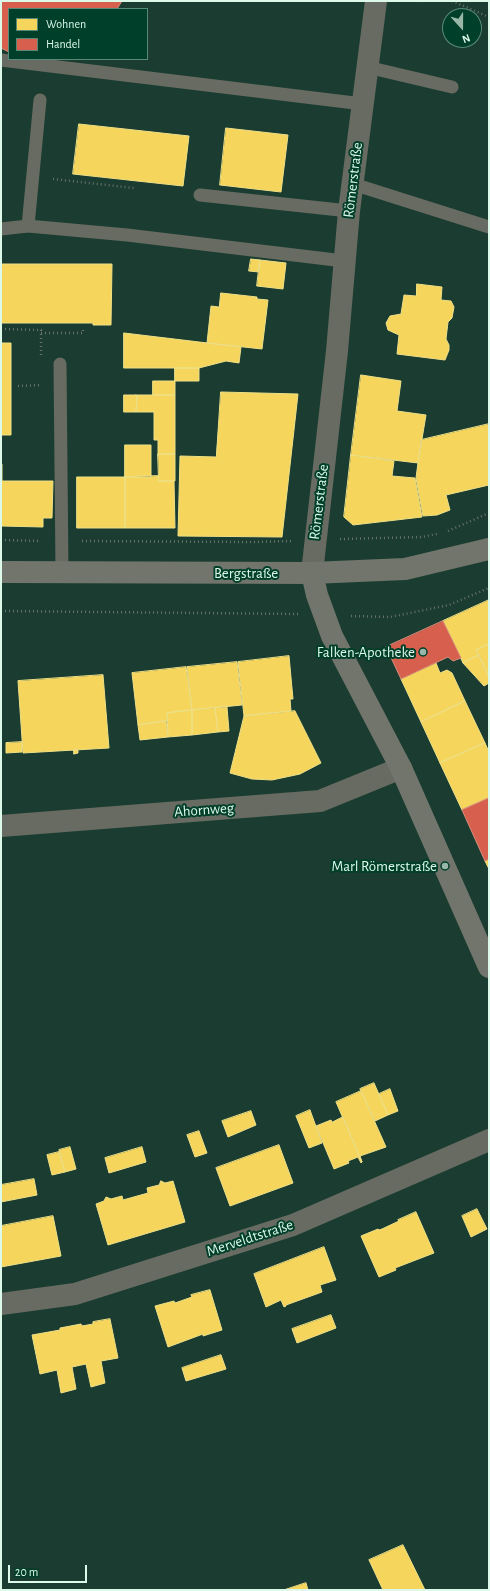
<!DOCTYPE html>
<html>
<head>
<meta charset="utf-8">
<style>
  body { margin:0 }
  #map { position:relative; width:490px; height:1591px; overflow:hidden; background:#1b3c30; font-family:"Alegreya Sans",sans-serif }
  canvas { display:block }
  .frame { position:absolute; inset:0; border:2px solid #dcf9ea; pointer-events:none }
  .legend { position:absolute; left:8px; top:8px; width:140px; height:52px; box-sizing:border-box; background:#003f2a; border:1px solid #588977; margin:0; padding:5px 7px; list-style:none; font-size:12px; color:#dcf9ea }
  .legend li { display:flex; align-items:center; gap:8px; height:20px }
  .legend b { width:20px; border:1px solid #588977 }
  .north { position:absolute; left:442px; top:8px; width:40px; height:40px; box-sizing:border-box; background:#003f2a; border:1px solid #588977; border-radius:50%; rotate:159deg; font-size:11px; font-weight:700; line-height:16px; text-align:center; color:#dcf9ea }
  .north::after { content:''; display:block; margin:auto; width:14px; height:18px; background:#98b7a9; clip-path:polygon(50% 0,100% 100%,50% 72%,0 100%) }
  .scale { position:absolute; left:8px; top:1565px; width:79px; height:18px; box-sizing:border-box; border:2px solid #dcf9ea; border-top:0; padding-left:5px; font-size:12px; line-height:14px; white-space:nowrap; color:#dcf9ea; -webkit-text-stroke:3px #003f2a; paint-order:stroke }
</style>
</head>
<body>
<div id="map">
<canvas width="490" height="1591"></canvas>
<div class="frame"></div>
<ul class="legend">
<li><b style="height:11px;background:#f6d55c"></b>Wohnen</li>
<li><b style="height:11px;background:#d6604d"></b>Handel</li>
</ul>
<div class="north">N</div>
<div class="scale">20 m</div>
</div>
<script>
const ctx = document.querySelector('canvas').getContext('2d');
ctx.lineJoin = 'round';
function fillPath(path, color) { ctx.fillStyle = color; ctx.fill(path, 'evenodd'); }
function trace(path, color, width, dash) { ctx.strokeStyle = color; ctx.lineWidth = width; ctx.lineCap = dash ? 'butt' : 'round'; ctx.setLineDash(dash || []); ctx.stroke(path); }
function label(font, color, halo, rows, align = 'center') {
  ctx.font = font + ' "Alegreya Sans",sans-serif'; ctx.lineWidth = 4; ctx.setLineDash([]); ctx.textBaseline = 'middle'; ctx.strokeStyle = halo; ctx.fillStyle = color; for (const [text, x, y, turn = 0] of rows) {
    ctx.save(); ctx.translate(x, y); ctx.rotate((+turn || 0) * Math.PI / 180); ctx.textAlign = isNaN(turn) ? turn : align; if (halo) ctx.strokeText(text, 0, 0); ctx.fillText(text, 0, 0); ctx.restore();
  }
}
const homes = new Path2D(`
  M79,124L189,136L183,186L73,174Z
  M226,128L288,135L281,192L220,185Z
  M251,259L260,260L259,272L249,271Z
  M260,260L286,263L283,289L257,286Z
  M1,264H112L111,325H93V323H1Z
  M417,284L442,287L441,300L451,301L454,307L452,318L448,322L446,339L449,345V350L445,360L397,354L399,335L388,330L386,323L390,316L401,314L404,295L416,296Z
  M221,293L257,297V299L268,300L262,349L207,343L211,306L219,307Z
  M124,333L241,347L239,363L226,361L199,368H124Z
  M1,343H11V435H1Z
  M175,368H199V381H175Z
  M361,375L401,381L397,411L426,415L418,463L351,455Z
  M153,381H175V395H153Z
  M221,392L298,394L282,537L178,536L180,456L216,457Z
  M124,395H136L137,396L136,412H124Z
  M136,395H175V454H158V440H154V412H136L137,396Z
  M489,424V485L446,495L450,510L437,515L423,516L416,478L421,440Z
  M125,445H151V477H125Z
  M158,454H175V481H159Z
  M351,455L394,461L392,476L415,478L422,517L353,525L344,517Z
  M1,464H2V481H1Z
  M158,476L159,481H174L175,528H125V477Z
  M77,477H125V528H77Z
  M1,481H53L52,518H43V527L1,526Z
  M489,600V644L476,650L479,655L463,663L443,621Z
  M489,644V677L476,650Z
  M479,655L489,677V683L484,686L463,663Z
  M289,656L293,699H290L291,711L244,716L238,662Z
  M237,662L242,705L192,710L187,667Z
  M436,663L440,673L447,670L452,673L465,701L421,722L401,679Z
  M186,667L192,710L167,713L168,721H166L138,725L132,673Z
  M103,675L109,748L23,753L18,681Z
  M465,701L485,743L440,763L421,722Z
  M227,707L229,731L218,732L215,708Z
  M215,708L218,732L192,735V710Z
  M192,710V735L168,737L167,713Z
  M295,711L321,763L300,774L272,780L252,779L230,773L244,716Z
  M166,721L168,737L140,740L138,725Z
  M22,742V752L6,753V743Z
  M485,743L489,752V798L462,810L440,763Z
  M74,750H78V753L74,754Z
  M489,859V869L485,861Z
  M374,1083L388,1115L375,1121L360,1089Z
  M390,1089L398,1111L388,1115L379,1094Z
  M361,1091L386,1147L360,1156L362,1162L336,1102Z
  M310,1110L322,1143L309,1148L296,1116Z
  M251,1111L256,1125L228,1137L222,1121Z
  M343,1117L362,1162L361,1163L358,1157L348,1161L349,1163L334,1169L316,1126L331,1120L332,1122Z
  M199,1131L207,1153L195,1157L187,1135Z
  M279,1145L293,1183L230,1206L216,1168Z
  M70,1147L76,1169L65,1172L59,1150Z
  M142,1147L146,1162L109,1173L105,1158Z
  M59,1152L65,1172L52,1175L47,1155Z
  M34,1179L37,1195L1,1202V1185Z
  M161,1181L165,1183L173,1181L185,1222L108,1245L96,1204L104,1201L106,1197L111,1199L122,1196L123,1200L148,1193L147,1188L159,1185Z
  M477,1209L487,1229L471,1237L462,1216Z
  M416,1212L434,1253L395,1268L396,1270L379,1277L361,1236L378,1229L379,1230L382,1229L399,1221L398,1220Z
  M53,1216L61,1256L1,1267V1226Z
  M324,1247L336,1280L320,1285L322,1292L286,1305V1306L284,1307L281,1300L266,1307L254,1274Z
  M210,1290L222,1330L203,1336V1334L168,1347L155,1306L174,1301L175,1303L192,1297L191,1295Z
  M331,1315L336,1328L297,1343L292,1329Z
  M110,1319L118,1358L101,1361L105,1383L91,1387L86,1364L72,1367L76,1389L61,1393L57,1370L40,1374L32,1335L60,1330V1328L81,1324L82,1326L93,1324V1322Z
  M221,1355L226,1369L186,1381L182,1368Z
  M403,1545L425,1590H383L369,1560Z
  M306,1583L308,1590H284Z`);
const shops = new Path2D(`
  M1,1H122L117,9H9V52L1,48Z
  M443,621L461,658L453,661L448,657L401,679L386,647Z
  M489,798V859L485,861L462,810Z`);
const path = new Path2D(`
  M418,1H424
  M452,1L489,17
  M53,179L134,188
  M1,329L41,330V355
  M41,333H83V327
  M18,386L41,385
  M448,531L489,513
  M340,539L422,537L437,534
  M1,540L41,541
  M82,541L251,542L291,541
  M1,611L298,614
  M351,616L390,617L449,605L489,588`);
const service = new Path2D(`
  M1,60L363,104
  M367,67L452,87
  M353,184L489,227
  M200,195L349,211
  M28,226L40,100
  M1,229L28,226L127,235L344,261
  M60,364L62,572`);
const minor = new Path2D(`
  M312,573L337,351L349,211L376,1
  M1,826L320,801L401,768
  M1,1304L75,1294L293,1225L489,1140`);
const secondary = new Path2D(`
  M1,572L312,573L405,569L489,549
  M312,573L317,595L332,636L401,768L489,967`);
const markers = [
  [423,652,4,"#98b7a9"],
  [445,866,4,"#98b7a9"]
];
const streetNames = [
  ["Römerstraße",353,180,-83],
  ["Römerstraße",319,502,-83],
  ["Bergstraße",246,573],
  ["Ahornweg",204,810,-4],
  ["Merveldtstraße",250,1238,-18]
];
const poiNames = [
  ["Falken-Apotheke",415,652],
  ["Marl Römerstraße",437,866]
];
fillPath(homes, '#f6d55c');
trace(homes, '#eee087', 1);
fillPath(shops, '#d6604d');
trace(shops, '#d88e7c', 1);
trace(path, '#677169', 2.5, [1, 3]);
trace(service, '#676b62', 13);
trace(minor, '#676b62', 22);
trace(secondary, '#71756b', 22);
for (const [x, y, r, color] of markers) { const dot = new Path2D(); dot.arc(x, y, r, 0, 2 * Math.PI); ctx.fillStyle = color; ctx.fill(dot); trace(dot, '#003f2a', 1.5); }
label('15px', '#dcf9ea', '#003f2a', streetNames);
label('15px', '#dcf9ea', '#003f2a', poiNames, 'right');
</script>
</body>
</html>
